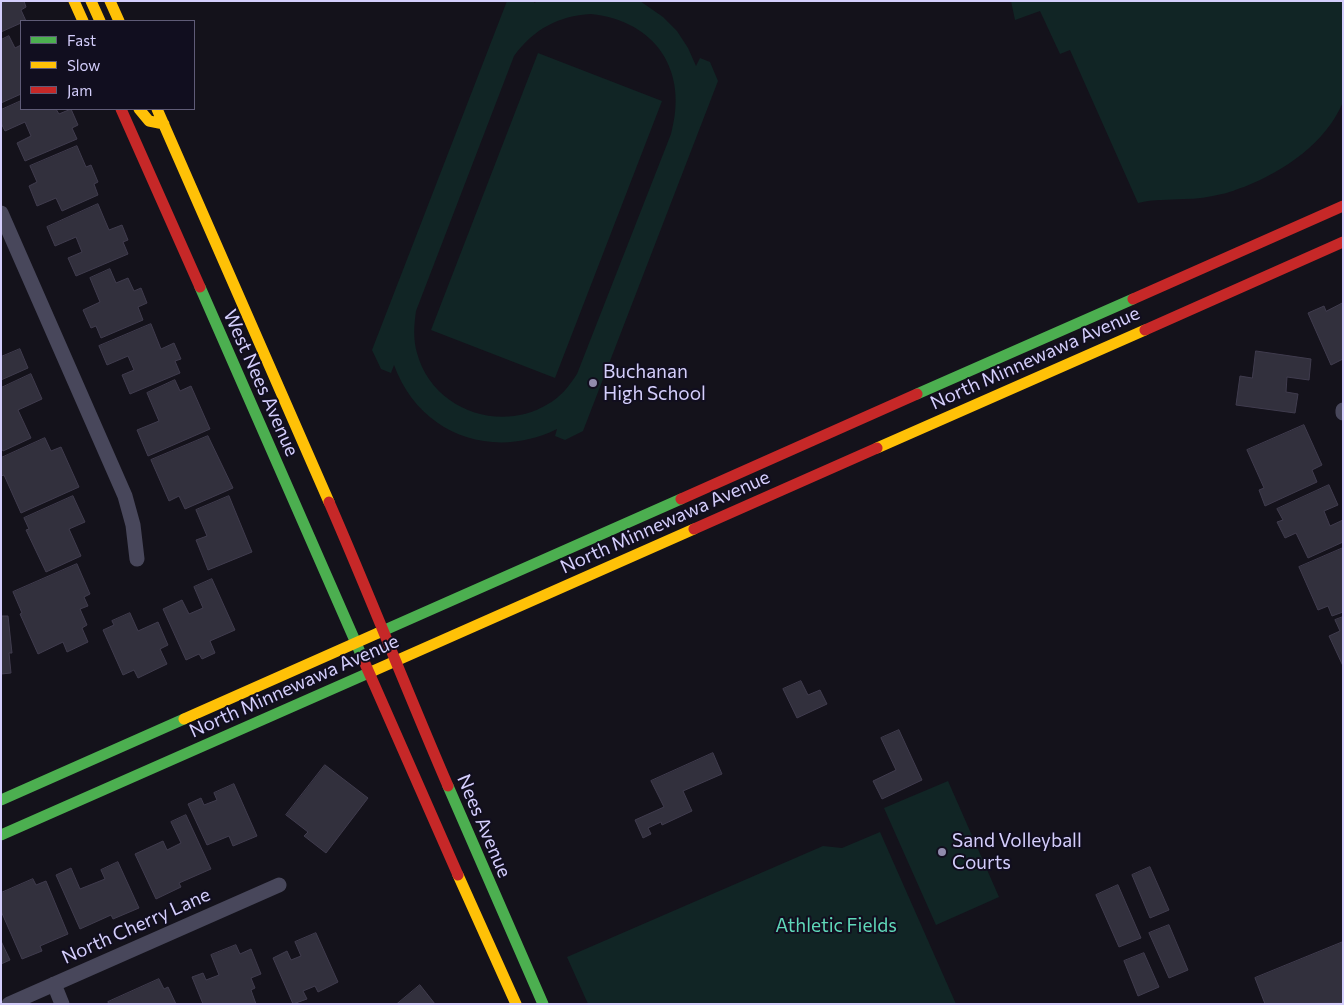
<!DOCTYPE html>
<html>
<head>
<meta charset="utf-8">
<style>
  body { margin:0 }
  #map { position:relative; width:1344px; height:1005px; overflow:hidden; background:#14121b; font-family:Commissioner,sans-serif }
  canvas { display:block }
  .frame { position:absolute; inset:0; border:2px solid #d4cefc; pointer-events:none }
  .legend { position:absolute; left:20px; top:20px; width:175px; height:90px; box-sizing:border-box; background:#110e1f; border:1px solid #5f5b77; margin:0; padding:6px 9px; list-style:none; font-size:15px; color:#d4cefc }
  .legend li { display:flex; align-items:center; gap:10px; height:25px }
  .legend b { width:25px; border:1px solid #5f5b77 }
</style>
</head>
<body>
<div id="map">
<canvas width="1344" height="1005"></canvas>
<div class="frame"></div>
<ul class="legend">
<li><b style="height:6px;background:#4caf50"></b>Fast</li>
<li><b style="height:6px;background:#ffc107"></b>Slow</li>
<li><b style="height:6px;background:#c62828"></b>Jam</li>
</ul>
</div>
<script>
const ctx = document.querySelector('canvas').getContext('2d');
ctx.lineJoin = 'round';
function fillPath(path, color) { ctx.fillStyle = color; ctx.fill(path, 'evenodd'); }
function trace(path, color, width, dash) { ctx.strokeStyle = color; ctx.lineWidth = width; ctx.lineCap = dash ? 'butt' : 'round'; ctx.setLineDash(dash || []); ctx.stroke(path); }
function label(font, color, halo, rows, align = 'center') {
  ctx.font = font + ' Commissioner,sans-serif'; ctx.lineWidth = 4; ctx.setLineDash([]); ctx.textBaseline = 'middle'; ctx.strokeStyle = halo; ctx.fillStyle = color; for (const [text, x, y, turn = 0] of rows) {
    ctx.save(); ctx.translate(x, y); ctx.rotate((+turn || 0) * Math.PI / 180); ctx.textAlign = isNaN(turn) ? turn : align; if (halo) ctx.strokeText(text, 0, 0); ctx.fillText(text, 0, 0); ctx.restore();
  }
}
const green = new Path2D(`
  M507,1H534V3L538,1H640L663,17L677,31L688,48L696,66L700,58L710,62L718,81L583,431L565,440L555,436L557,429C492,461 419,434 394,365L391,373L381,369L372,350ZM591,14C656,21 689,71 671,134L577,374C569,386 561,397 548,404C499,434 432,409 417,353C413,339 414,325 416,311L514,56C534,29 558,16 591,14Z
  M1011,1H1343V102C1326,143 1284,171 1244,187C1237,189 1229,193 1222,194C1210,197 1196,199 1184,199C1168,200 1154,199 1138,203L1070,50L1060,54L1040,11L1015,20Z
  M538,53L662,101L555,378L431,330Z
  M948,781L999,897L936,925L884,808Z
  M880,832L956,1004H588L567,957L823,846L842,848Z`);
const building = new Path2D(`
  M1,1H24L26,7L21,10L26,21H21V23L1,32Z
  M9,36L15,48L21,45V94L1,103V40Z
  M21,101V109H56L59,114L71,109L78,125L72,128L77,139L25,161L17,143L31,136L25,122L5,131L1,123V110Z
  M77,146L86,167L91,165L98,182L94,184L98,195L62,211L56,198L37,206L29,186L37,182L30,166Z
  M98,204L109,230L122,225L128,240L123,242L128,254L76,276L68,258L82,252L76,237L55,246L47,227Z
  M110,269L116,283L128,278L134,291L141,288L147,303L138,307L143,320L101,338L96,326L91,328L83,310L100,302L90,278Z
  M1343,303V359L1331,365L1308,313L1324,306L1326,311Z
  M151,324L161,349L174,343L181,359L175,361L180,373L130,394L122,375L134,370L128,356L107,365L99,346Z
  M20,349L28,368L1,380V357Z
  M1256,351L1311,359L1309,380L1287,377L1286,392L1298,394L1295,413L1236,405L1240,376L1252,378Z
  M31,374L42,399L18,410L31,438L3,451L1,448V388Z
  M175,380L180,391L191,386L210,429L148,456L137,430L159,421L147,393Z
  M1304,425L1322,465L1312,470L1317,482L1265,506L1259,490L1264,488L1247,450Z
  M208,436L233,488L185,509L179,496L169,501L151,460Z
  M45,438L51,451L61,447L79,487L21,513L4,475L1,476V458Z
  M1329,485L1338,505L1324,511L1330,526L1343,520V542L1308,558L1296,533L1285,538L1277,522L1283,520L1277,509Z
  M73,496L85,522L69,529L81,556L46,572L26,530L29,529L24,518Z
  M229,496L252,552L208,570L196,540L207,536L196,510Z
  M1343,548V612L1332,616L1328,606L1318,610L1299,567Z
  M77,564L90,594L84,597L88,606L80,609L87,625L82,628L88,642L67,652L63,642L38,654L20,614L22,613L13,592Z
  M212,579L235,630L210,641L215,653L202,659L199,654L186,660L163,609L182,600L189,614L203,608L194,587Z
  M130,613L138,631L158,622L168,645L160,649L167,664L138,678L134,670L123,675L103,630L114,625L112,621Z
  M1,616H8L12,653H9L11,673L1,674Z
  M1343,617V666L1329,636L1340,631L1335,620Z
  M801,681L808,695L820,690L827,704L797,718L783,689Z
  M899,730L922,780L882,799L873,781L896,770L881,738Z
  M713,753L722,774L683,791L692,811L662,825L661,822L648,828L651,834L643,838L635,820L664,807L651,781Z
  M325,765L368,798L326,853L304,836L308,832L286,815Z
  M234,784L257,836L233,846L229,836L207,845L188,804L201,798L204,805L217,800L214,793Z
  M186,815L211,869L179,883L181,887L156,899L135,854L163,841L167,850L181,843L171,822Z
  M118,862L139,908L113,919L111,915L80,929L56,875L71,868L80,889L105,879L101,870Z
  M1150,867L1169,910L1150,918L1132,875Z
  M33,879L36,885L46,881L68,934L40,946L42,951L22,959L1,911V893Z
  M1118,885L1141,938L1119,947L1096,895Z
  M1169,925L1188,970L1169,978L1149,933Z
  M316,933L338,982L318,992L315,986L303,991L307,999L293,1004L273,958L287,951L291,960L301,956L295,942Z
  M1,941L10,960L1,964Z
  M1343,942V1003L1265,1004L1255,978Z
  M236,945L240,954L251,949L261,974L251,978L255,988L251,990L256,1004H203L192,977L203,973L206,980L219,975L211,955Z
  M1144,953L1159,987L1138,996L1124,961Z
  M159,979L164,989L168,987L176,1004H109L108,1002Z
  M420,985L435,1004H397Z`);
const street = new Path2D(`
  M1,213L125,496L133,525L137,559
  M1343,410V413
  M54,984L62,1004
  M9,1004L279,885`);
const fast = new Path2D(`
  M200,287L363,659
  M917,394L1133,299
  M378,633L681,499
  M448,786L543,1004
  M1,800L184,719
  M1,835L373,671`);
const slow = new Path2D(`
  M74,1L83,21
  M91,1L100,21
  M110,1L119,21
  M139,109L149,121L164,124
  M157,109L329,502
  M877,448L1145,330
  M373,671L694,529
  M184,719L378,633
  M458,875L516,1004`);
const jam = new Path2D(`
  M121,109L200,287
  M1133,299L1343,206
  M1145,330L1343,242
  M681,499L917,394
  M329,502C370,596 407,691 448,786
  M694,529L877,448
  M363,659L458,875`);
const markers = [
  [593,383,5,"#918cad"],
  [942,852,5,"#918cad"]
];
const streetNames = [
  ["North Minnewawa Avenue",1035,358,-24],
  ["West Nees Avenue",261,383,66],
  ["North Minnewawa Avenue",665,522,-24],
  ["North Minnewawa Avenue",294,686,-24],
  ["Nees Avenue",484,826,67],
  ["North Cherry Lane",136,926,-24]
];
const poiNames = [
  ["Buchanan",603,372],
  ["High School",603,394],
  ["Sand Volleyball",952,841],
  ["Courts",952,863]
];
const parkNames = [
  ["Athletic Fields",836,926]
];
fillPath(green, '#112525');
fillPath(building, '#32303d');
trace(building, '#403c4e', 1);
trace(street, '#48475b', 15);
trace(fast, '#4caf50', 11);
trace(slow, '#ffc107', 11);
trace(jam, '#c62828', 11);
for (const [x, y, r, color] of markers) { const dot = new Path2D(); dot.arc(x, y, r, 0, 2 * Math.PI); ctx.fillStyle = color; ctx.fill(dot); trace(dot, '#110e1f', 2); }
label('19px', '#d4cefc', '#110e1f', streetNames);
label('19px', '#d4cefc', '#110e1f', poiNames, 'left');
label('19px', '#5fd7b9', '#110e1f', parkNames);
</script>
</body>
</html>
